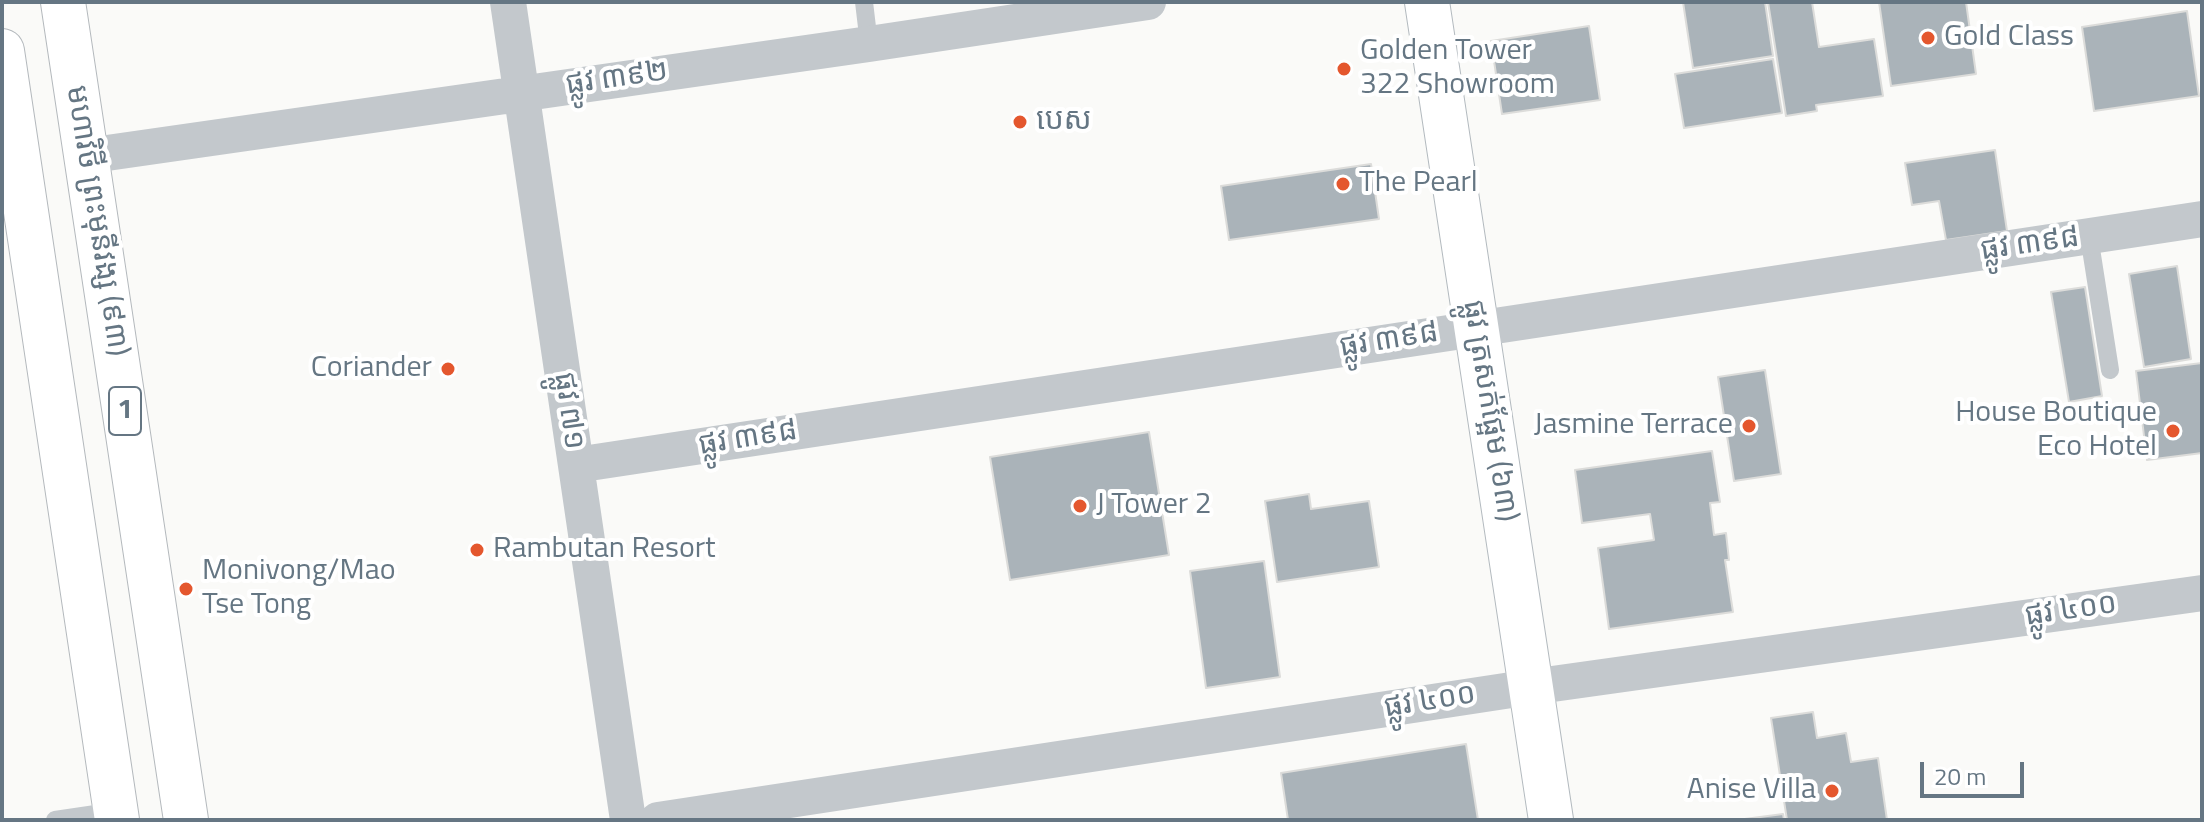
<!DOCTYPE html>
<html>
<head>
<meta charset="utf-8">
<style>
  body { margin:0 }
  #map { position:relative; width:2204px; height:822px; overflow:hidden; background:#fafaf8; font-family:"Titillium Web",sans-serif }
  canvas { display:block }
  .frame { position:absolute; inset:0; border:4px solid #657683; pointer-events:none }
  .scale { position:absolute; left:1920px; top:762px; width:104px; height:36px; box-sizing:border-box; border:4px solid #657683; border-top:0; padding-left:10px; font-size:24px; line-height:28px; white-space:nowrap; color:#657683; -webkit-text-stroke:6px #fff; paint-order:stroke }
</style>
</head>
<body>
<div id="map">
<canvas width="2204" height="822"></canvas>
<div class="frame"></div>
<div class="scale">20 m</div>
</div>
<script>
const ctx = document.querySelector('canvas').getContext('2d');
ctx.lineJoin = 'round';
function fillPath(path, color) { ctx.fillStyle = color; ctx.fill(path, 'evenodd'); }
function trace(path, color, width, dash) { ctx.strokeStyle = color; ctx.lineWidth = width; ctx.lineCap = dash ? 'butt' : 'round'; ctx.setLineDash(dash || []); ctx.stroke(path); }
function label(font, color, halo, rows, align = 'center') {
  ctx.font = font + ' "Titillium Web","Noto Sans Khmer",sans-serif'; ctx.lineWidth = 8; ctx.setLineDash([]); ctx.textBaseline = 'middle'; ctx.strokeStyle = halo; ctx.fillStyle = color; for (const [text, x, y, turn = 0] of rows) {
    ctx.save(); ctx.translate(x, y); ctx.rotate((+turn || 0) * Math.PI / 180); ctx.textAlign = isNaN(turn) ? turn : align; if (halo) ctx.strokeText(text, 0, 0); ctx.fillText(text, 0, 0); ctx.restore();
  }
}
const building = new Path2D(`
  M1683,2H1765L1773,56L1693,68Z
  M1768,2H1812L1819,47L1874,39L1883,96L1816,105L1817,111L1786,116Z
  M1879,2H1966L1976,74L1891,86Z
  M2187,11L2199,96L2094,111L2082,27Z
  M1589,26L1600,100L1502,114L1491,41Z
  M1773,59L1782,113L1684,128L1675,74Z
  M1995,150L2007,231L1946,240L1939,201L1912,205L1905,163Z
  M1371,164L1379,219L1229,240L1221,186Z
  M2177,266L2191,359L2144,367L2129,274Z
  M2085,287L2102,396L2069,402L2051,292Z
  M2202,363V453L2147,460L2136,371Z
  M1765,370L1781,474L1734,481L1718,377Z
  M1149,432L1169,555L1010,580L990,457Z
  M1712,451L1720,502L1710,503L1714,535L1726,533L1729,560H1725L1733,612L1609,629L1598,548L1654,540L1650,514L1582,523L1575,470Z
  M1309,494L1311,509L1369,501L1379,567L1277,582L1265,501Z
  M1264,561L1280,677L1206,688L1190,571Z
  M1813,712L1817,738L1846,733L1851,762L1878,758L1887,820H1787L1771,718Z
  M1466,744L1478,820H1288L1281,773Z
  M1783,814L1784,820H1737Z`);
const lane = new Path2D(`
  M864,2L869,44
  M2089,236L2110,370
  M55,820L116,811`);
const street = new Path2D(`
  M508,2L628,820
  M86,156L869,44L1148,2
  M576,465L2202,219
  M658,820L1531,687L2202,593`);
const secondary = new Path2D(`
  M1427,2L1551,820`);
const highway = new Path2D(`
  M63,2L186,820
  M2,51L117,820`);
const markers = [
  [1928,38,8,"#e4572e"],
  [1344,69,8,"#e4572e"],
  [1020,122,8,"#e4572e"],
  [1343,184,8,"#e4572e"],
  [448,369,8,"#e4572e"],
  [1749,426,8,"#e4572e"],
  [2173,431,8,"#e4572e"],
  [1080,506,8,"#e4572e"],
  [477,550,8,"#e4572e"],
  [186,589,8,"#e4572e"],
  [1832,791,8,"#e4572e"]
];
const shields = [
  [125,411,32]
];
const shieldNames = [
  ["1",125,411]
];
const poiNames = [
  ["Gold Class",1944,38],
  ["Golden Tower",1360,52],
  ["322 Showroom",1360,86],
  ["បេស",1036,122],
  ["The Pearl",1359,184],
  ["Coriander",432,369,"right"],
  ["House Boutique",2157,414,"right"],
  ["Eco Hotel",2157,448,"right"],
  ["Jasmine Terrace",1733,426,"right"],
  ["J Tower 2",1096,506],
  ["Rambutan Resort",493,550],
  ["Monivong/Mao",202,572],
  ["Tse Tong",202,606],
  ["Anise Villa",1816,791,"right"]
];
const streetNames = [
  ["ផ្លូវ ៣៩២",617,79,-8],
  ["មហាវិថី ព្រះមុនីវង្ស (៩៣)",96,221,81],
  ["ផ្លូវ ៣៩៨",2030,245,-8],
  ["ផ្លូវ ៣៩៨",1389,341,-9],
  ["ផ្លូវ ៧១",568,411,82],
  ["ផ្លូវ ត្រសក់ផ្អែម (៦៣)",1489,411,81],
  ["ផ្លូវ ៣៩៨",748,439,-9],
  ["ផ្លូវ ៤០០",2071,611,-8],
  ["ផ្លូវ ៤០០",1430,702,-9]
];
fillPath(building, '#aab3b9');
trace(building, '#dcdcda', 2);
trace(secondary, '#b3babf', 46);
trace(highway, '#b4b9bd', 46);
trace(lane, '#c3c8cc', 18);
trace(street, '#c3c8cc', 36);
trace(secondary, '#fff', 44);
trace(highway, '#fff', 44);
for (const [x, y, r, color] of markers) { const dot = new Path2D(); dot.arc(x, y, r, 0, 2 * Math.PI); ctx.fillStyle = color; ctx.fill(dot); trace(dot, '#fff', 3); }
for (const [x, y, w] of shields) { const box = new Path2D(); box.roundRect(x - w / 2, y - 24, w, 48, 6); ctx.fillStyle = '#fff'; ctx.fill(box); trace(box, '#657683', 2); }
label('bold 28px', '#657683', null, shieldNames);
label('30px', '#657683', '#fff', poiNames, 'left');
label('30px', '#657683', '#fff', streetNames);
</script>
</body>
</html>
